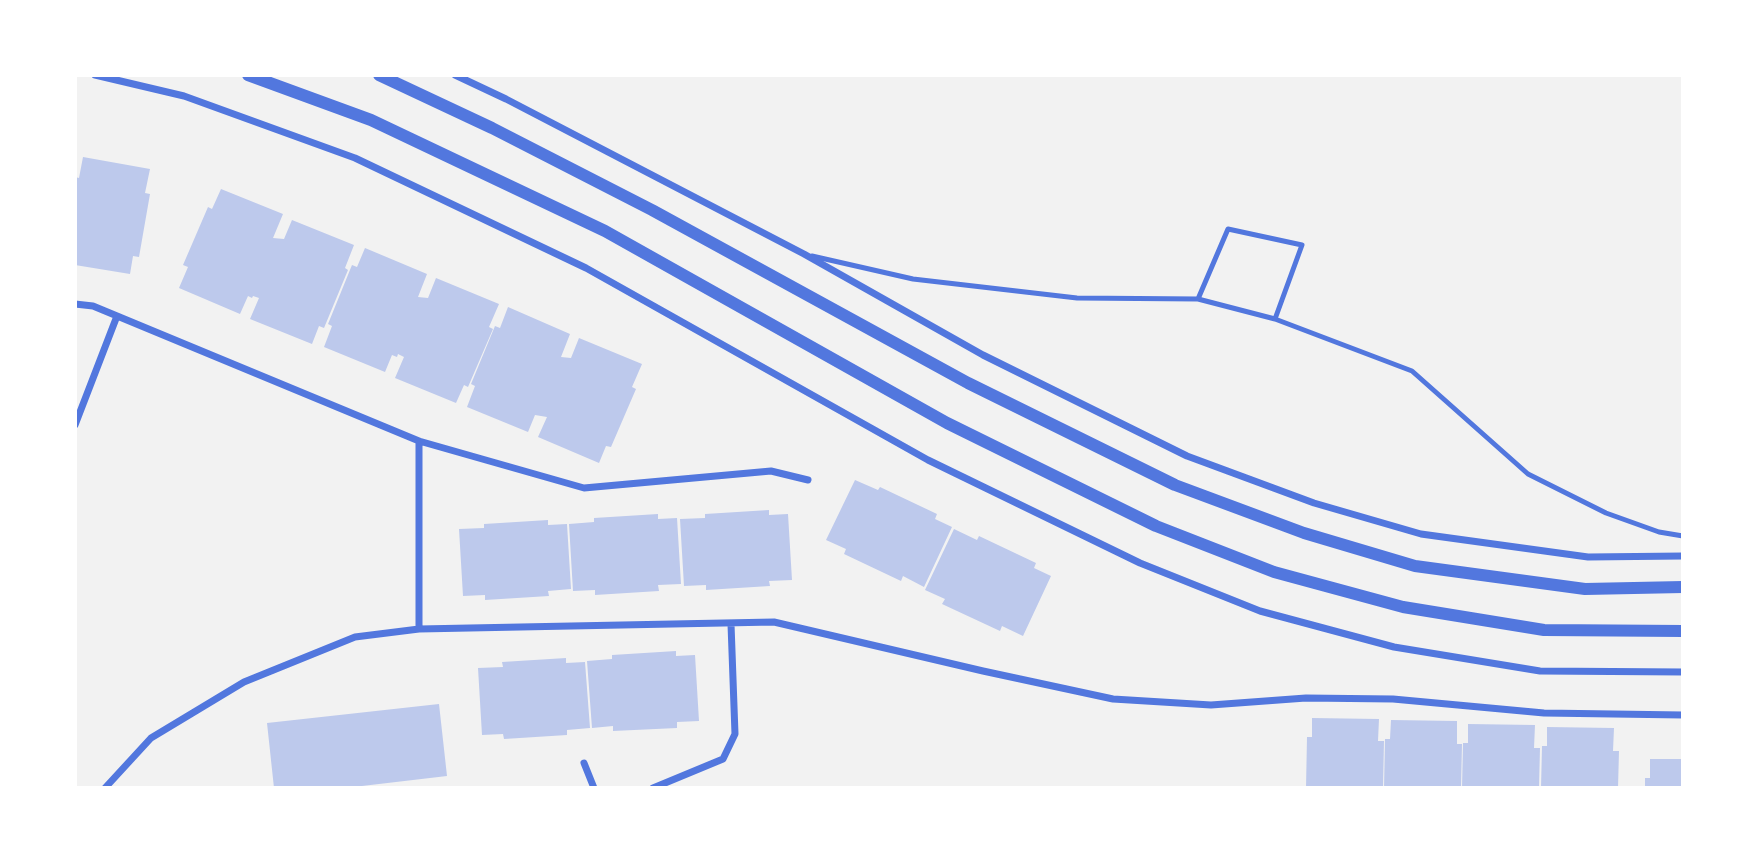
<!DOCTYPE html>
<html>
<head>
<meta charset="utf-8">
<style>
  body { margin:0 }
  #map { position:relative; width:1758px; height:863px; overflow:hidden; background:#f2f2f2; font-family:"Noto Sans",sans-serif }
  canvas { display:block }
  .frame { position:absolute; inset:0; border:77px solid #fff; pointer-events:none }
</style>
</head>
<body>
<div id="map">
<canvas width="1758" height="863"></canvas>
<div class="frame"></div>
</div>
<script>
const ctx = document.querySelector('canvas').getContext('2d');
ctx.lineJoin = 'round';
function fillPath(path, color) { ctx.fillStyle = color; ctx.fill(path, 'evenodd'); }
function trace(path, color, width, dash) { ctx.strokeStyle = color; ctx.lineWidth = width; ctx.lineCap = dash ? 'butt' : 'round'; ctx.setLineDash(dash || []); ctx.stroke(path); }
const building = new Path2D(`
  M83,157L150,169L145,193L150,194L139,257L133,256L130,274L75,265V177L79,178Z
  M221,189L283,214L273,238L284,239L292,220L354,245L345,268L348,270L324,328L319,326L312,344L250,319L259,298L253,296L252,298L248,296L240,314L179,288L188,267L183,265L208,207L212,209Z
  M365,248L427,274L418,297L428,298L436,278L499,304L489,327L493,329L468,387L464,385L456,403L395,378L404,357L398,354L397,357L392,355L385,372L324,347L332,326L328,324L352,265L357,267Z
  M508,307L570,334L561,357L571,358L579,338L642,364L632,387L636,389L611,447L606,446L599,463L538,437L547,417L535,415L528,432L467,407L475,386L471,384L495,326L500,328Z
  M855,480L878,490L880,487L937,514L935,519L952,527L924,587L903,576L901,581L844,554L846,549L826,540Z
  M769,510V515L788,514L792,580L769,581L770,586L706,590V585L684,586L680,519L705,518V514Z
  M658,514V519L677,518L681,584L658,585L659,591L595,595V590L573,591L569,524L594,522V518Z
  M548,520V525L567,524L571,589L548,591L549,596L485,600V595L463,596L459,529L484,528V524Z
  M954,529L977,540L979,536L1036,563L1034,568L1051,576L1023,636L1002,626L1000,631L942,604L945,599L925,590Z
  M676,651V656L695,655L699,721L677,722V728L613,731V726L592,728L587,661L612,659V655Z
  M566,658V663L585,662L590,728L567,730V735L504,739L503,734L482,735L478,668L503,667L502,662Z
  M439,704L447,776L345,788H274L267,723Z
  M1312,718L1379,719L1378,741H1384L1383,788H1306L1307,737H1312Z
  M1391,720L1457,721V744H1462L1461,788H1384L1385,739H1390Z
  M1468,724L1535,725L1534,748H1540L1539,788H1462L1463,743H1468Z
  M1547,727L1614,728L1613,751H1619L1618,788H1541L1542,746H1547Z
  M1650,759H1683V788H1645V778H1650Z`);
const service = new Path2D(`
  M812,256L913,279L1077,298L1198,299L1228,229L1302,245L1275,319L1412,371L1528,474L1606,513L1659,532L1683,536
  M1198,299L1275,319`);
const minor = new Path2D(`
  M95,75L184,96L355,158L586,268L928,460L1140,563L1260,611L1394,647L1540,671L1683,672
  M455,75L506,99L804,254L983,355L1187,456L1314,503L1421,534L1588,557L1683,556
  M75,304L93,306L419,441L584,488L771,471L808,480
  M75,425L117,316
  M419,441V629
  M584,763L594,788
  M105,788L151,738L244,682L355,637L419,629L774,622L983,671L1113,699L1211,705L1306,698L1393,699L1544,713L1683,715
  M653,788L723,759L735,734L731,624`);
const tertiary = new Path2D(`
  M248,75L371,120L605,231L947,423L1156,526L1274,572L1403,607L1544,630L1683,631
  M379,75L492,128L652,210L968,383L1175,485L1304,533L1415,566L1585,589L1683,587`);
fillPath(building, '#bdc9ec');
trace(service, '#5277de', 5);
trace(minor, '#5277de', 7);
trace(tertiary, '#5277de', 12);
</script>
</body>
</html>
